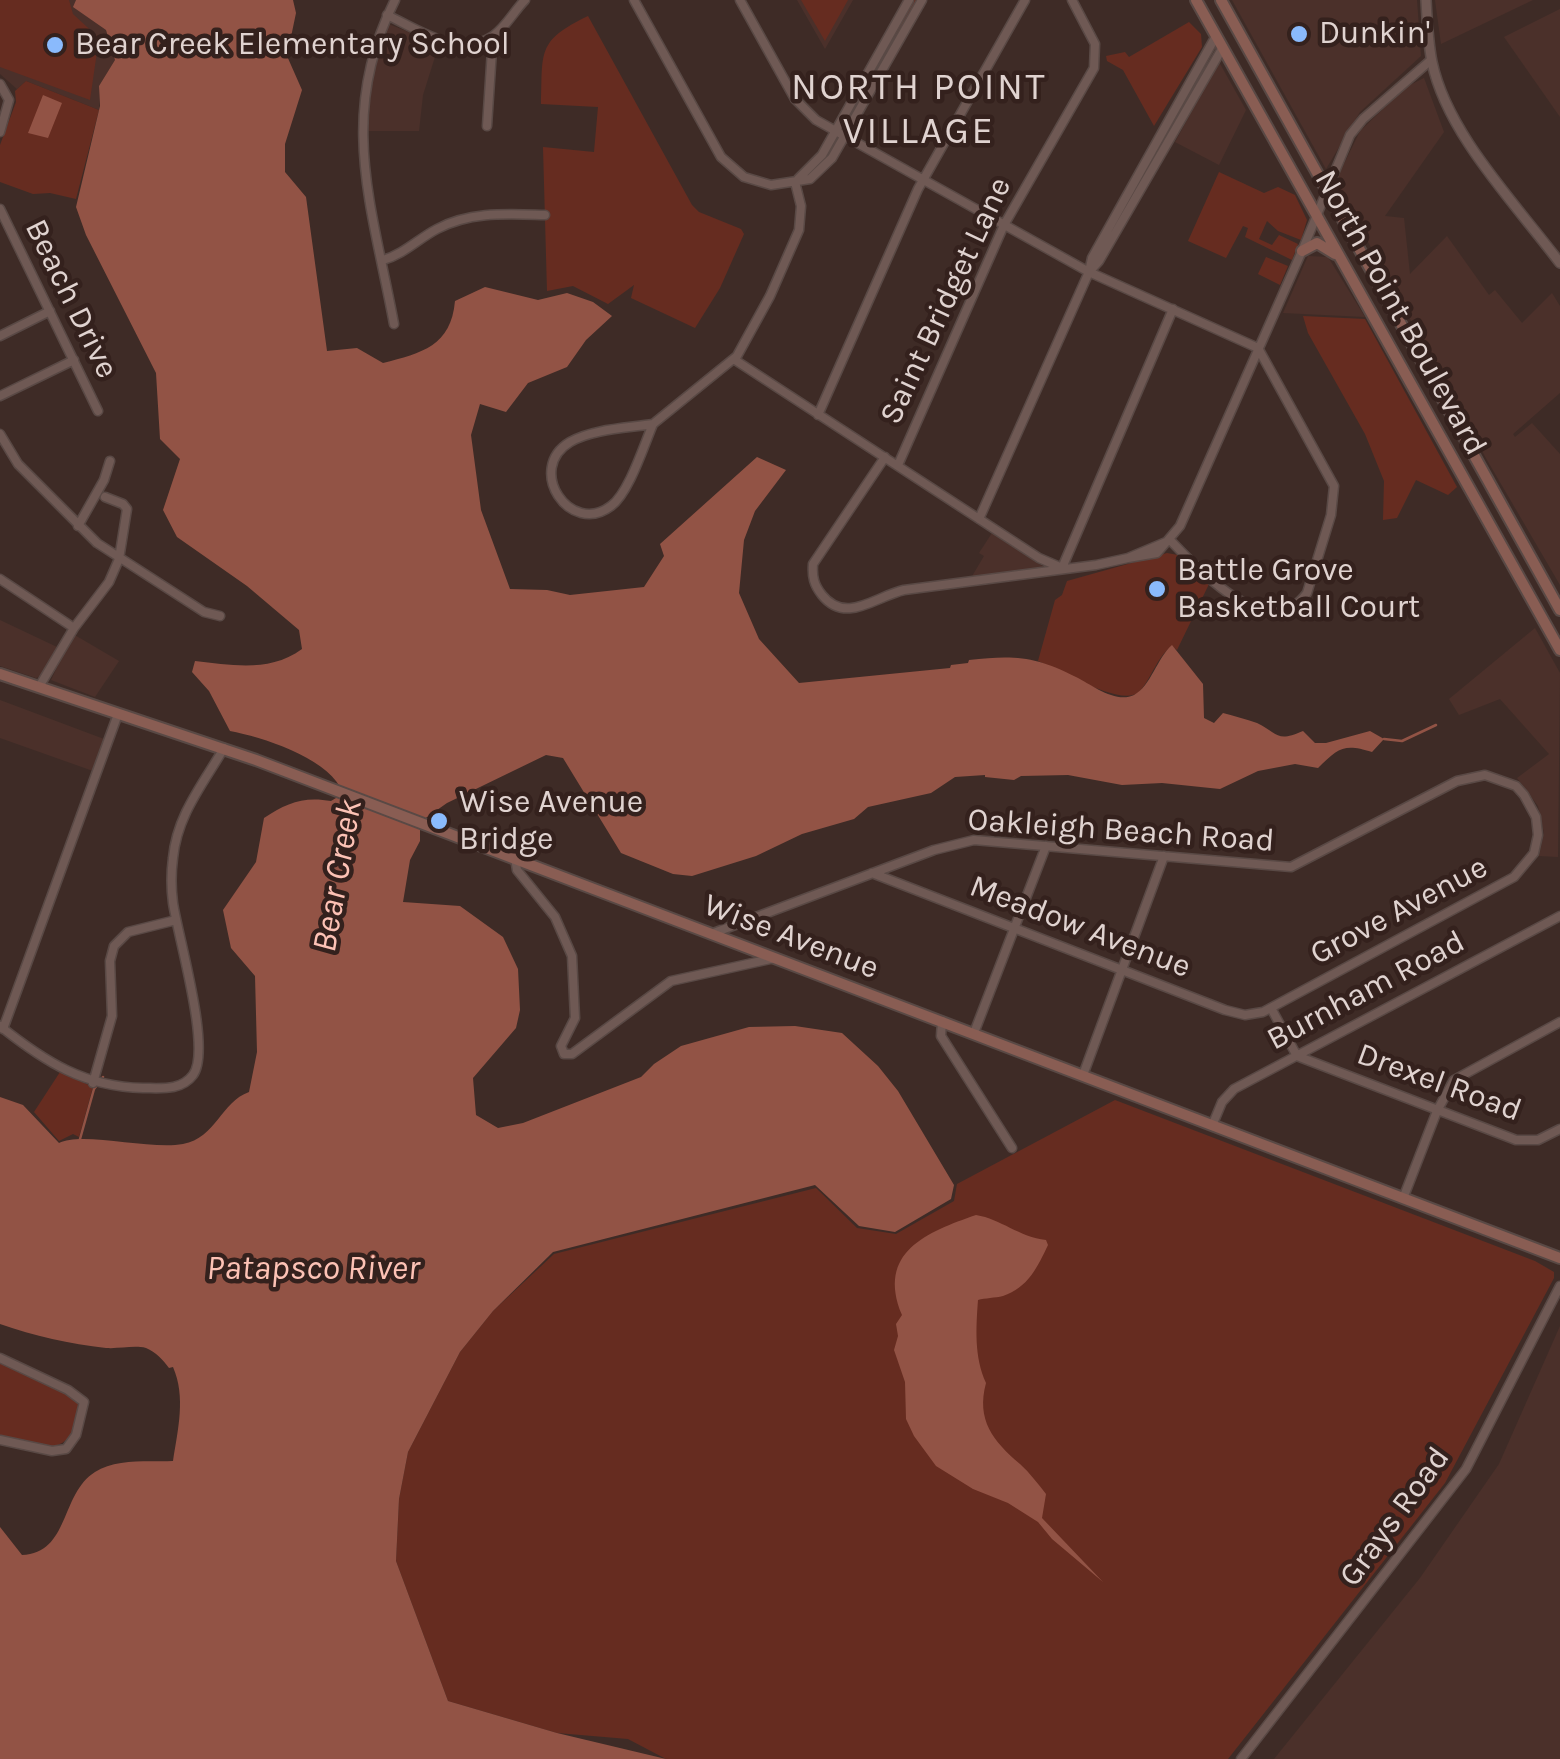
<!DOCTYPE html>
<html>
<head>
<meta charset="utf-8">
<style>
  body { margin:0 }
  canvas { display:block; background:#3e2b26 }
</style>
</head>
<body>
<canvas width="1560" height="1759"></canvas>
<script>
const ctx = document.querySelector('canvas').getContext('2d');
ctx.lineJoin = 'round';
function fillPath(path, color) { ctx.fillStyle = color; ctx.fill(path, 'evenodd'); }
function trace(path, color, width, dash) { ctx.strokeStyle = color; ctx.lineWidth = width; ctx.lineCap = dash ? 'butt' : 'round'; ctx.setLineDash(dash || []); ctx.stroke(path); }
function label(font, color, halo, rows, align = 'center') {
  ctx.font = font + ' Karla,sans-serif'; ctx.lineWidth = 9; ctx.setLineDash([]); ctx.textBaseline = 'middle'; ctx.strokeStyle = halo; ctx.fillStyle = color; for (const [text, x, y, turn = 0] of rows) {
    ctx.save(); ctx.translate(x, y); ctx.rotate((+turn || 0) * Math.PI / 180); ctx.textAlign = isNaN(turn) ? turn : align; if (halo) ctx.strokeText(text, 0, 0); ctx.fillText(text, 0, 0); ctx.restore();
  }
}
const built = new Path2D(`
  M0,0H76L74,7L106,30L115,60L99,86V110L26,81L17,89L0,74Z
  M797,0H853L825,49Z
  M1232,0H1417L1421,56L1360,112L1326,169Z
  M1435,0H1533L1441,44Z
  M1560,9V117L1504,37Z
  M386,23L439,44L423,95L419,131H366L371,67Z
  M1219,62L1246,110L1219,165L1175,142Z
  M1424,78L1444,132L1385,216L1404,218L1410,274L1447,236L1489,295L1495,290L1522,323L1552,293L1560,306V393L1513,434L1515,437L1532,423L1560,454V585L1487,460L1338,187L1339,174L1360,131L1406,87Z
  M1308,256L1328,257L1365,317L1283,313Z
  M992,533L1044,567V568L971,578L984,556L979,553Z
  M0,620L57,647L41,676L36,678L0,666Z
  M1535,628L1560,673L1558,857L1539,856L1544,833L1538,806L1517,778L1549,754L1500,699L1459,715L1449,699Z
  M73,634L119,661L95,697L51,680Z
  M0,700L104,739L93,771L0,738Z
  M1560,1326V1759H1274L1420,1578L1499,1464Z`);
const green = new Path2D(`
  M0,0H69L73,14L99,38L90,100L0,67Z
  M801,0H848L825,41Z
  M912,0H917L844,125L842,124Z
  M588,16L692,205L699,212L741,229L744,234L720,288L695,328L631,298L634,285L608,304L573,286L547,291L543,147L594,152L598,107L541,104C543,52 536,41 588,16Z
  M1189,22L1201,34L1202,47L1154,126L1123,70L1107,61L1106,56L1125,52L1129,57Z
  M26,81L99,110L76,199L50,193L33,194L0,182V145L16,102L15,91Z
  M1219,172L1264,193L1278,187L1295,195L1307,220L1301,240L1278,231L1267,221L1259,239L1272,245L1279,235L1298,244L1292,260L1245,237L1248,228L1243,226L1226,258L1188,241Z
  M1266,257L1288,266L1280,285L1258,274Z
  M1303,316L1365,319L1457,487L1448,495L1416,480L1397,518L1383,520L1384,481L1365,434L1308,333Z
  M1167,553L1178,555L1210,582L1177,650L1172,646C1156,658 1153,676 1140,691C1124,709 1059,670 1038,661L1055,600L1062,595L1067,581Z
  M60,1072L93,1087L79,1137L73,1134L59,1141L34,1112Z
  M1115,1100L1535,1261L1554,1272V1278L1445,1483L1228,1759H666L628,1739L557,1733L448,1701L396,1561L399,1499L408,1452L460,1352L493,1311L554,1254L816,1188L857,1228L896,1234L954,1201L957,1184Z
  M0,1363L76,1397C80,1407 79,1411 76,1421C65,1462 31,1443 0,1437Z`);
const water = new Path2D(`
  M76,0H293L296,13L287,56L302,90L285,144V172L306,197L327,351L357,348L383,363C422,353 451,346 455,301L485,287L538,300L567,293L593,302L612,316L586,340L567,367L528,383L506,412L480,404L471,435L481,510L510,589L547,590L570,595L644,587L664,556L660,544L757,457L786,470L755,511L744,540L739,593L759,639L799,683L950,668L951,665L968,663L969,660C1014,655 1035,656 1076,677C1092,685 1116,704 1134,695C1151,686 1157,658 1172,645L1203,684L1204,718L1214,723L1223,713C1234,716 1246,719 1257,723C1278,733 1276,743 1303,731L1315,743H1326L1370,731L1384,739L1372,752C1344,743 1338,748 1318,768L1295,764L1258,771L1220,789L1162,783L1122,785L1068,775L1021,776L1014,780L985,777V775L955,777L931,793L868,807L854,819L802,834L756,856L692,876L673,874L621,853L563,758L546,755L447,803L420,822V841L410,860L403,902L460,906L503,937L518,969L520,1010L516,1028L473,1078L476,1115L498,1128L523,1123L641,1077L654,1064L681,1046L749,1027L795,1026L842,1033L878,1066L898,1091L954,1185L951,1199L895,1232L859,1226L815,1185L553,1252L493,1311L460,1352L408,1452L399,1499L396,1561L448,1701L557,1733L666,1759H0V1527L22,1555C70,1553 60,1494 95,1472C116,1458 148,1462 173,1461C178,1429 186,1397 173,1367L169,1368C163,1360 156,1352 146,1348C134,1345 119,1349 106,1348C70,1344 34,1336 0,1324V1097L23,1105L59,1143C82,1131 149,1150 183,1144C216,1138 221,1102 249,1092L257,1052L255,976L231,948L223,910L256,862L264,818C286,803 304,796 331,801L336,798L340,787C324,757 262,737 230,731L209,691L192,672L195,661C232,665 269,673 302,649L299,630L247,586L177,537L163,510L180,459L160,439L156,373L86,235L76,207L100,106L99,86L115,60L106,30L73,7Z
  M43,95L62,103L48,138L28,133Z
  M976,1215C1001,1219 1019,1237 1046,1240L1048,1245C1038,1266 1028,1288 1003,1296C995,1298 985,1298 978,1300C976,1327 974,1357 986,1383C976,1420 993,1441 1020,1464C1030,1473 1038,1484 1046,1494L1042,1518L1103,1582L1052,1539L1038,1522L1008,1503L973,1489L936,1466L914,1436L906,1419L905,1382L894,1350L898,1336L896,1324L902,1315C876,1252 927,1232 976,1215Z`);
const stream = new Path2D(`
  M1384,739L1402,741L1436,725
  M80,1139L94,1089L103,1077`);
const minor = new Path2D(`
  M634,0L721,157L744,177L771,185L810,179L832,158L922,0
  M740,0L795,99L816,120L1089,272L1258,348L1334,486L1331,515L1307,593C1269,646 1199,570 1170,540
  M387,15C419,30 459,59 493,36C506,27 514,11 525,0
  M0,84L9,100L0,132
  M487,126L492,50L488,39
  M798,179L822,155L909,0
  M0,209L98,411
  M383,260C404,254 418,239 437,229C471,211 508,214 545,215
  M1089,272L1099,261L1223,47
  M394,324C372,206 337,115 395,0
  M0,336L50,311
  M735,360L1039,558L1062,568
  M0,396L74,360
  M818,415L918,189L1025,0
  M653,424C644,445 629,493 611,506C570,537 525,469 570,442C592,429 628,428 653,424Z
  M653,424L737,356L770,296L799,230L801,206L795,182
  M0,434L18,464L97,543L204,612L220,616
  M885,457L813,564C812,577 814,585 822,595C846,625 876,596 904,590L1096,565L1128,558L1166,542
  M898,465L1004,225L1094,68L1095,44L1072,0
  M979,519L1089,272L1092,258L1216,36
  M78,526L104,480L110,461
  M1128,558L1157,553L1180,526L1302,251L1350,135L1363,119L1431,60
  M1062,568L1173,309
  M0,579L74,628
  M39,687L74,628L109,582L119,559L127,509L123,504L105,497
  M515,858L517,870L555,917L572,956L575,1018L561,1046L564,1054H572L671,981L775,958
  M711,934L934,850L974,840L1291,867L1457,781L1485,775L1516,786L1524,795L1536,817L1538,835L1534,853L1514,877L1263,1012L1245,1015L1225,1010L872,873
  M1271,1008L1297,1056L1516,1140H1538L1560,1129
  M942,1021L941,1036L1012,1148
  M0,1026C45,1062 85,1087 143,1088C161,1088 181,1091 193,1075C212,1050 178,937 173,903C171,888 171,873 173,858C177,815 203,784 224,748
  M3,1029L118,714
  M974,1033L1046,846
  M1083,1075L1164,856
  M93,1083L112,1016L110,961L114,946L128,932L176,920
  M1212,1126L1222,1102L1234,1089L1560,916
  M1404,1196L1437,1111L1454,1080L1560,1022
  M0,1358L68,1390L84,1402L76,1435L66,1449L52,1451L0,1440
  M1241,1759L1466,1469L1560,1286`);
const tertiary = new Path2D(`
  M1426,0C1427,20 1428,42 1432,62C1447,134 1516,204 1560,263`);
const secondary = new Path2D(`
  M1196,0L1560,650
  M1221,0L1560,610
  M1302,251L1317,243L1335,254
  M0,674L256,760L1560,1258`);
const markers = [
  [1299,34,10,"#8abafc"],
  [55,45,10,"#8abafc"],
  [1157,589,10,"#8abafc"],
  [439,821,10,"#8abafc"]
];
const poiNames = [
  ["Dunkin'",1319,34],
  ["Bear Creek Elementary School",75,45],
  ["Battle Grove",1177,571],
  ["Basketball Court",1177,608],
  ["Wise Avenue",459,803],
  ["Bridge",459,840]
];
const streetNames = [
  ["Beach Drive",71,299,64],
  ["Saint Bridget Lane",946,301,-65],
  ["North Point Boulevard",1400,313,61],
  ["Oakleigh Beach Road",1121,831,4],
  ["Grove Avenue",1399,911,-28],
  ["Meadow Avenue",1080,927,21],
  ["Wise Avenue",791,937,21],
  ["Burnham Road",1366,991,-28],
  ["Drexel Road",1439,1083,20],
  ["Grays Road",1395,1517,-54]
];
const waterNames = [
  ["Bear Creek",338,876,-80],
  ["Patapsco River",313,1269]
];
const quarterNames = [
  ["NORTH POINT",919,88],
  ["VILLAGE",919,132]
];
fillPath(built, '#4b302a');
fillPath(green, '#662c20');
fillPath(water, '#925345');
trace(stream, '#925345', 2.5);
trace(minor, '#594945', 11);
trace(tertiary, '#594945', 12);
trace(secondary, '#594945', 14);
trace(minor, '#6f5954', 8);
trace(tertiary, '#6f5954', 9);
trace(secondary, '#895d53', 10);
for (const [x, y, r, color] of markers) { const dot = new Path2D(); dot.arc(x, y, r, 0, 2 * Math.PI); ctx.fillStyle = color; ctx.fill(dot); trace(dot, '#34211d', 4); }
label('32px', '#e0d3d0', '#34211d', poiNames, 'left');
label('32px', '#e0d3d0', '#34211d', streetNames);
label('italic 35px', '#fdc2b5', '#34211d', waterNames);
ctx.letterSpacing = '2.5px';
label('38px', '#e0d3d0', '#34211d', quarterNames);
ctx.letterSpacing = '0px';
</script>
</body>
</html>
